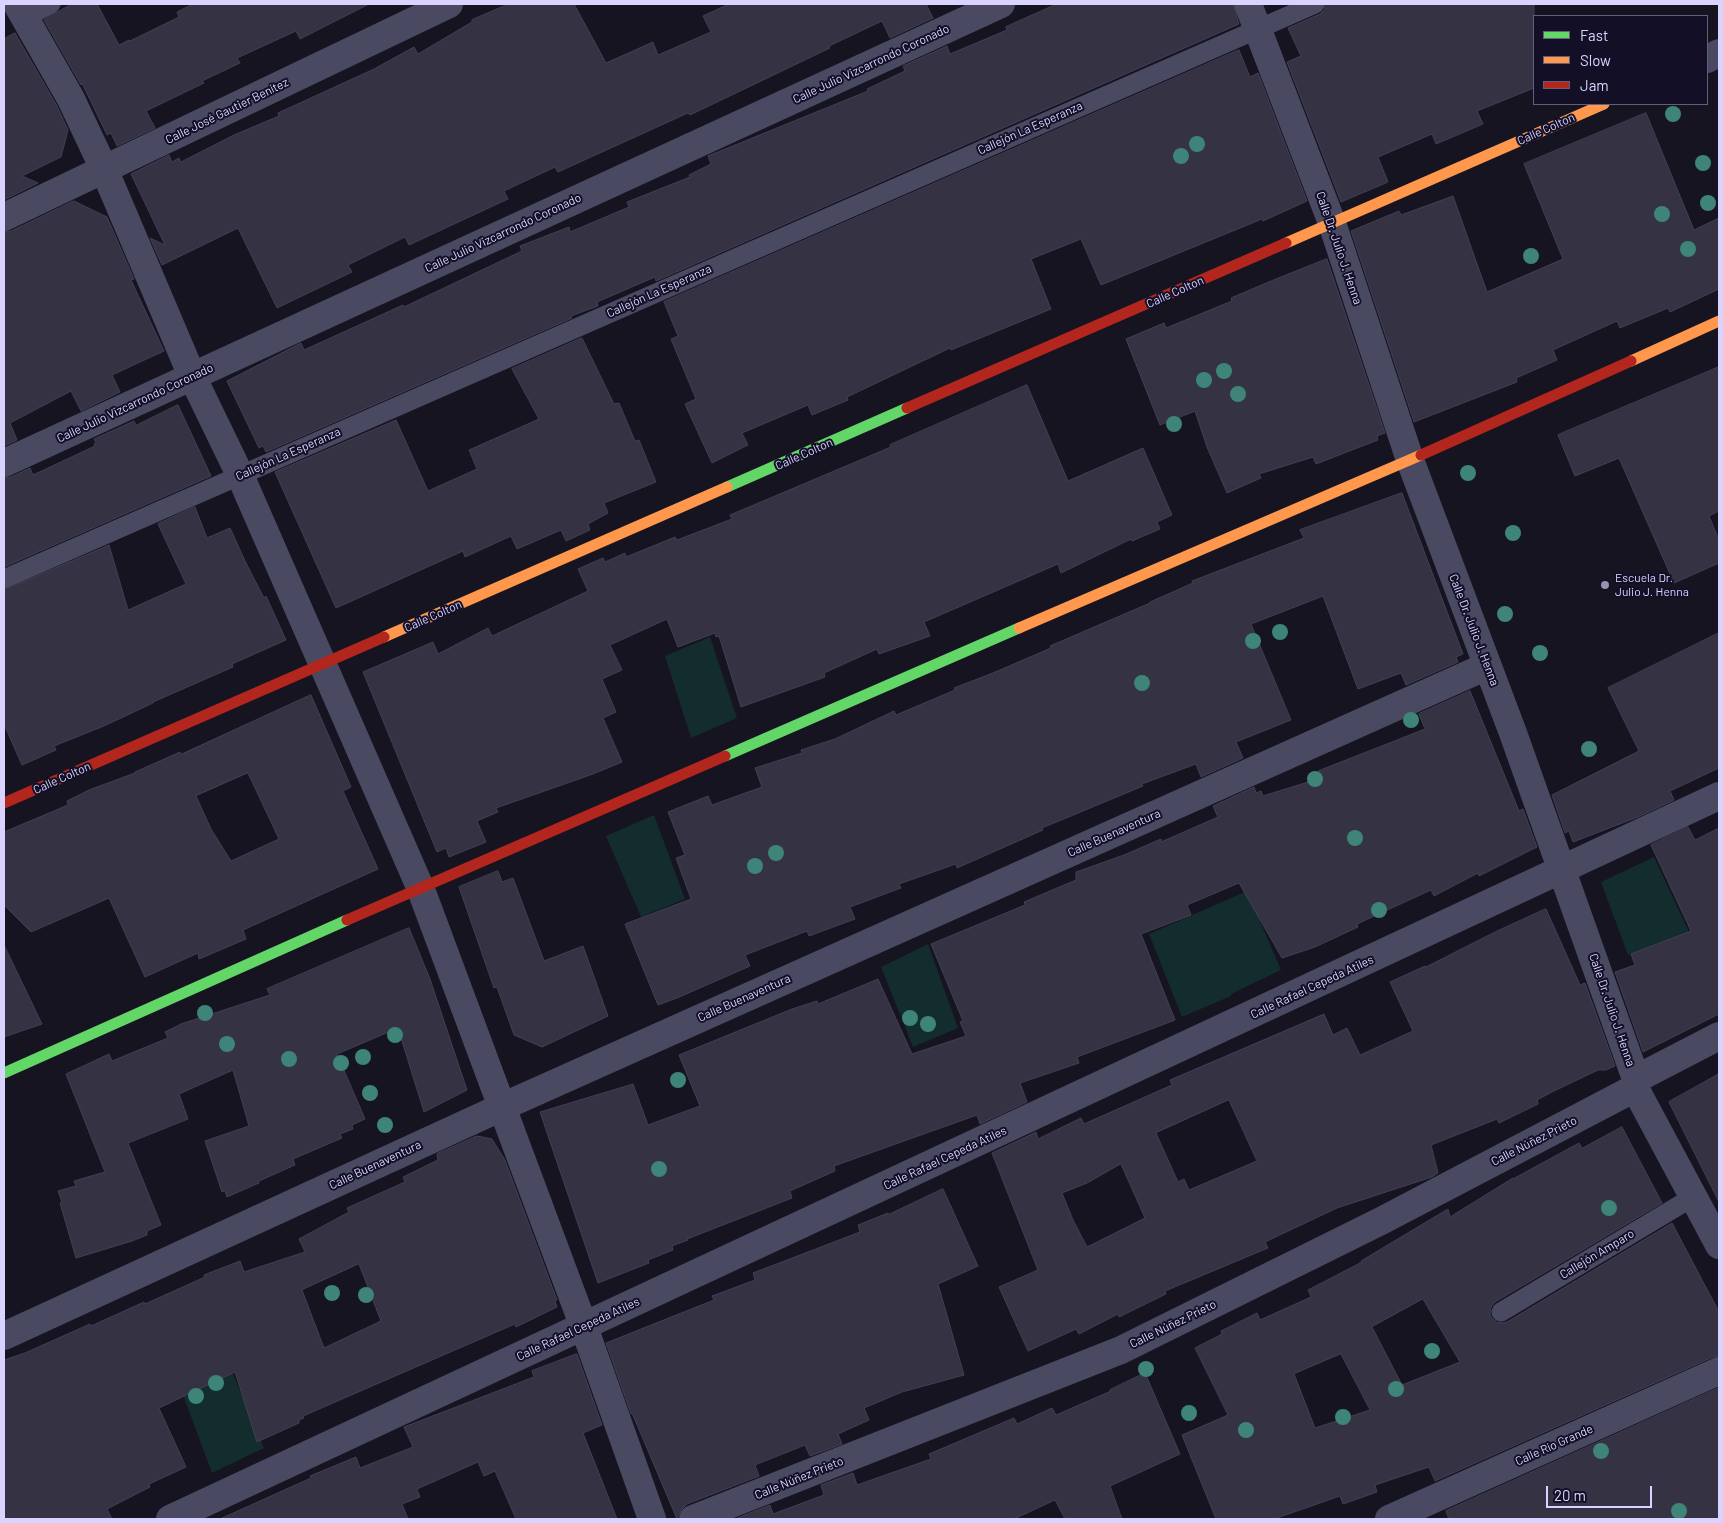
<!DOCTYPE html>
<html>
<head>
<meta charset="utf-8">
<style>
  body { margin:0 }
  #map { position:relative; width:1723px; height:1523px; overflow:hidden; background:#161421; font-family:Barlow,sans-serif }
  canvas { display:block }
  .frame { position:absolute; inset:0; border:5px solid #d9d4ff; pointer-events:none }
  .legend { position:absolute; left:1533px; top:15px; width:175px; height:90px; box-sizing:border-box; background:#130f26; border:1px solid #625e7d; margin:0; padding:6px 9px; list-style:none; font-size:15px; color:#d9d4ff }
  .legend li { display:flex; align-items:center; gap:10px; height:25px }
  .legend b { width:25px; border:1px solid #625e7d }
  .scale { position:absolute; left:1546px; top:1486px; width:106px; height:22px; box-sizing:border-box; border:2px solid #d9d4ff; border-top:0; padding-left:6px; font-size:15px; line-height:18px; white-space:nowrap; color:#d9d4ff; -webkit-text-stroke:4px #130f26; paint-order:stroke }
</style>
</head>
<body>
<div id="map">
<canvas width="1723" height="1523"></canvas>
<div class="frame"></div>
<ul class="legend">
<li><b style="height:6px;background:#63d668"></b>Fast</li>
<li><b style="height:6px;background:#ff974d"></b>Slow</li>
<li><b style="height:6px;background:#b3261e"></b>Jam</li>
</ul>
<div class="scale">20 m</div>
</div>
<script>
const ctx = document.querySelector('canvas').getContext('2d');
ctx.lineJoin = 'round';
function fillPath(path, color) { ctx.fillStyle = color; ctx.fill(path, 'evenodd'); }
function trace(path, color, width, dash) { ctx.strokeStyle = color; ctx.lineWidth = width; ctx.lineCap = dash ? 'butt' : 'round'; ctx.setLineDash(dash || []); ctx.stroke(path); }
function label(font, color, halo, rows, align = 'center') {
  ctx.font = font + ' Barlow,sans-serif'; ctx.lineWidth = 4; ctx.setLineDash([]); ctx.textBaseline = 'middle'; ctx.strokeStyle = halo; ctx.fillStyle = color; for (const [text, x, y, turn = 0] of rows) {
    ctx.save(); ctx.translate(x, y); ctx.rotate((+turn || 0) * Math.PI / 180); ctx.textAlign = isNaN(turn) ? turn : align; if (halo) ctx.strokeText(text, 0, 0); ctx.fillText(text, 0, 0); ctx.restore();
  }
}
const green = new Path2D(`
  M710,637L737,718L691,738L665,656Z
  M654,815L685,899L641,917L606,836Z
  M1654,857L1689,932L1628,955L1601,882Z
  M1247,891L1281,970L1231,994V996L1182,1017L1149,934Z
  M928,944L958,1028L913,1047L881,967Z
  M228,1362L264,1448L212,1473L179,1384Z`);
const building = new Path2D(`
  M72,4H97L119,45L129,40L130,41L179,17L177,12L193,4H369L300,39L296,31L237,58L240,63L202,81L204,83L146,111L155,128L117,146L111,133L107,135L82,83L81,85L44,20Z
  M509,4H574L606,63L653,42L658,55L711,32L703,16L729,4H926L933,18L890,38L882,21L829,46L830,48L690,115L688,113L558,172L555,167L504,191L508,199L409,245L405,237L348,265L352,272L277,308L238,228L162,265L150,238L165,245L131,174L169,155L172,162L179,158L181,162L234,135L279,116L278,113L374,69L414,47L418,54L472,22V20Z
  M1057,4H1233L1239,24L656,281L655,277L597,302L598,306L571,316L572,318L266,452L263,446L259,448L227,381L301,343L304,350L403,305L404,307L522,251L520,246L569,227L570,232L629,207L627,202L690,177L689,175L711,164L708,156L868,91L867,89L905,71L903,66L947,46L950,54L1007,30L1006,27Z
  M1326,4H1534V88L1477,111L1483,124L1436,144L1432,134L1378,157L1388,182L1341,202L1287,62L1301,56L1288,28L1320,14L1324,10Z
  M15,33L57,106L68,130L61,157L22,176L38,183L4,200V39Z
  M1239,50L1250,77L1258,73L1307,201L1263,221L1262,219L1101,285L1081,239L1031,259L1051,309L951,350L950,348L847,397L848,400L812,415L808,405L742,433L748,445L712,463L685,404L696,399L671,339L678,336L664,302Z
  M1646,113L1694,230L1719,218V289L1670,312L1668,308L1620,328L1617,321L1553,350L1557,360L1516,378L1517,382L1414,422L1351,231L1399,211L1401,215L1453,196L1487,292L1563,259L1524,164Z
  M74,201L107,217L134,279L131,280L164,351L112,375L120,392L81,411L71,391L10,423L17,440L4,446V232L11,231Z
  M1327,259L1385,433L1377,436L1378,440L1316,464L1313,457L1259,474L1261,478L1227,493L1207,447L1195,411L1160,425L1126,339L1164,323L1166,328L1232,301L1231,298L1271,281Z
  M582,338L614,404L619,403L635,441L639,440L656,482L604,503L608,513L588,524L590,530L566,541L561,530L517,549L511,536L465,557L463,551L336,608L275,472L396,420L428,491L477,469L469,450L539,419L512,369Z
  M1719,367V511L1709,516L1719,540V563L1674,583L1619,458L1575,476L1558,435Z
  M1027,385L1068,481L1143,448L1172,515L1157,522L1160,529L1132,541L1131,539L1061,573L1058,564L924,622L930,636L879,654L877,649L824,673L825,677L741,707L719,636L716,637L715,633L678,647L667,619L610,645L622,670L602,679L616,712L603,718L622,762L593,774L496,808L498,812L477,821L486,842L449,857L446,848L437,852L363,672L433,642L438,654L488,628L492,636L588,591L578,569L603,558L605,562L625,553L626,557L675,537L677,540L732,519L730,515L891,447L890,445Z
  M178,405L211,476L4,567V478L11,477L30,468L33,475L95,446L94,444L96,443L94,439L134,421L136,425Z
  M1402,493L1463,654L1456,657L1458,662L1406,685L1401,673L1358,689L1323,596L1251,624L1291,720L1236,742L1243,758L1201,777L1196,764L1142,784L1143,786L1042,828L1043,830L957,868L956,864L899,884L901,888L850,907L855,919L809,936L807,931L745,955L750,966L677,998L658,1005L625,924L691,899L676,858L685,855L668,812L708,796L712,805L762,787L755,768L802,753L801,750L835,739L894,711L896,715L955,690L954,688L993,673L1051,648L1050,646L1150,603V602L1193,583L1192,581L1304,538L1300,530Z
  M195,507L207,538L230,528L246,563L264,598L266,596L286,640L232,664L233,667L153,702V703L104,726L54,746L56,750L22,765L4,724V590L109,545L128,610L186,584L158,524Z
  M1719,633V768L1670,791L1674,800L1638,817L1573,842L1569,831L1565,833L1552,795L1639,751L1608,688Z
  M1470,691L1519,811L1523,809L1537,847L1479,876L1478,873L1434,896L1431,890L1357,924L1358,927L1315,947L1282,958L1239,883L1187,905L1191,915L1141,934L1175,1020L1077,1057L1079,1063L1020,1083L1027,1102L980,1124L977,1115L834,1166L835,1171L790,1191L792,1198L687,1239L688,1240L672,1246L673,1250L648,1260L649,1263L598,1283L540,1112L633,1084L648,1125L700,1106L679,1055L792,1009L817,1001L818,1004L878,979L912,1054L966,1036L960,1022L963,1021L931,944L1025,905L1024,902L1076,880V872L1124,855L1161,839V842L1218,817L1213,806L1254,787L1256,793L1261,791L1263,796L1321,778L1318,771L1425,729L1419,714Z
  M311,695L351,787L343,791L378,869L243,930L246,939L199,959L198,953L145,977L109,898L31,932L4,905V832L68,805L67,801L89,790L135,773V772L180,752L181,754ZM248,773L279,839L231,861L211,829L196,796Z
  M1688,827L1695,840L1719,828V1014L1643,1052L1615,972L1635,965L1631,954L1691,931L1651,845Z
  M498,871L502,882L513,878L544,961L583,946L608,1016L542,1047L514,1035L497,987L494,988L459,887Z
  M1546,909L1580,985L1585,983L1615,1066L1606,1070H1598L1552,1092L1537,1100L1538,1104L1499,1123L1497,1119L1431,1145L1438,1173L1432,1177L1337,1208L1265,1242L1268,1248L1165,1291L1166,1294L1119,1317L1118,1314L1079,1334L1076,1329L1028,1351L999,1287L1038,1270L992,1153L1036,1132L1038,1139L1081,1118L1084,1124L1172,1085L1170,1080L1324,1014L1333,1035L1347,1028L1360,1055L1413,1031L1390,982L1425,966L1426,967L1495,932ZM1229,1100L1257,1161L1189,1190L1184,1179L1178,1182L1156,1133ZM1121,1164L1145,1218L1087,1247L1073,1220L1062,1193L1087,1183Z
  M409,928L430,979L467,1090L424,1112L398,1028L337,1054L365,1119L352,1125L353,1129L340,1134L342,1138L293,1159L295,1165L259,1181V1183L227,1197L225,1191L222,1192L205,1141L249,1126L233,1070L179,1094L188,1119L128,1143L161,1225L147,1231V1235L132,1241L76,1258L60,1203L62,1202L58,1191L76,1186L74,1181L105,1172L66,1074L109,1054L112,1061L168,1038L165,1032L181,1024L270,995L267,989Z
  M4,945L42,1024L4,1037Z
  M1719,1074V1202L1669,1102Z
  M1622,1127L1662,1203L1495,1302L1491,1307L1490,1313L1491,1317L1496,1322L1502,1323L1507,1322L1672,1223L1719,1312V1356L1713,1357L1435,1481L1429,1467L1375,1485L1377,1492L1343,1504L1340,1496L1274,1519H1216L1182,1435L1228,1415L1195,1348L1222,1334L1221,1331L1257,1313L1260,1320L1311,1297L1308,1290L1362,1262L1361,1261L1448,1209L1450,1217L1513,1178V1179L1579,1143L1582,1148ZM1423,1299L1460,1362L1402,1385L1372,1327ZM1341,1354L1370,1410L1315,1428L1294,1374Z
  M477,1136L492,1139L505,1160L557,1300L555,1301L557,1307L516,1327L515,1324L303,1416L304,1418L299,1420V1423L257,1442L235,1372L159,1408L186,1467L149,1484L150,1487L107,1509L112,1519H4V1360L25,1353L90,1324L91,1326L144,1302L145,1304L205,1277L204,1275L240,1261L244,1272L305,1252L299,1239L349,1212L347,1208L405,1182L403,1177L438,1160L437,1154ZM359,1264L381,1321L324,1348L302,1290Z
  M943,1189L978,1266L938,1284L964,1375L902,1392L864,1408L869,1420L838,1434L842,1444L810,1456L805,1445L755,1465L759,1476L687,1504L681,1510L677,1519L632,1413L631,1414L606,1343L714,1300L712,1296L755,1280L753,1273L860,1232L858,1225L888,1213L889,1214Z
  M577,1354L602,1425L583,1433L617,1519H516L495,1471L484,1476L478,1462L417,1489L420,1497L402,1504L408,1519H220L311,1478L310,1476L356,1457L360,1468L413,1447L404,1427L534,1377L532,1371Z
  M1145,1373L1180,1454L1110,1486L1122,1519H1065L1055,1500L1014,1519H735L770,1505L773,1514L824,1495L821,1485L853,1473L857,1485L931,1459L929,1454L1014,1418L1017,1424L1052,1408L1056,1415L1111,1391L1110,1390Z
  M1719,1388V1519H1449L1446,1511Z`);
const lane = new Path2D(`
  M26,17L51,4
  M4,579L1315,4
  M1501,1312L1693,1197`);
const street = new Path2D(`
  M17,4L71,99L104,169L192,376L240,475L420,887L584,1327L652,1519
  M1248,4L1332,223L1410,460L1513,733L1636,1079L1635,1088L1719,1245
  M1707,59L1719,53
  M4,217L449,4
  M4,463L1001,4
  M1636,1079L1719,1036
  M4,1336L502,1107L1487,666
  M170,1519L1719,796
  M693,1519L1121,1350L1381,1221L1635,1088
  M1389,1519L1719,1371`);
const fast = new Path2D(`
  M727,487L907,408
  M725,756L1019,628
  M4,1073L347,920`);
const slow = new Path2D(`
  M1286,243L1604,104
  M1631,361L1719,321
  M1019,628L1421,455
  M384,637L727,487`);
const jam = new Path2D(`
  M907,408L1286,243
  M1421,455L1631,361
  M4,803L384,637
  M347,920L725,756`);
const trees = [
  [1673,114],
  [1197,144],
  [1181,156],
  [1703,163],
  [1708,203],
  [1662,214],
  [1688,249],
  [1531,256],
  [1224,371],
  [1204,380],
  [1238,394],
  [1174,424],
  [1468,473],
  [1513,533],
  [1505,614],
  [1280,632],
  [1253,641],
  [1540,653],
  [1142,683],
  [1411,720],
  [1589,749],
  [1315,779],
  [1355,838],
  [776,853],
  [755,866],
  [1379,910],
  [205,1013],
  [910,1018],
  [928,1024],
  [395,1035],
  [227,1044],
  [363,1057],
  [289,1059],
  [341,1063],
  [678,1080],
  [370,1093],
  [385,1125],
  [659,1169],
  [1609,1208],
  [332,1293],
  [366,1295],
  [1432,1351],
  [1146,1369],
  [216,1383],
  [1396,1389],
  [196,1396],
  [1189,1413],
  [1343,1417],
  [1246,1430],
  [1601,1451],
  [1679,1511]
];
const markers = [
  [1605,585,5,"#9591b1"]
];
const streetNames = [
  ["Calle Julio Vizcarrondo Coronado",871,64,-25],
  ["Calle José Gautier Benítez",227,111,-26],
  ["Callejón La Esperanza",1030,128,-24],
  ["Calle Colton",1546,129,-24],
  ["Calle Julio Vizcarrondo Coronado",503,233,-25],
  ["Calle Dr. Julio J. Henna",1339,248,71],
  ["Callejón La Esperanza",659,291,-24],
  ["Calle Colton",1175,292,-24],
  ["Calle Julio Vizcarrondo Coronado",135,403,-25],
  ["Callejón La Esperanza",288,454,-24],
  ["Calle Colton",804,454,-24],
  ["Calle Colton",433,616,-24],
  ["Calle Dr. Julio J. Henna",1474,630,69],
  ["Calle Colton",62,778,-24],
  ["Calle Buenaventura",1114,833,-24],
  ["Calle Rafael Cepeda Atiles",1312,987,-25],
  ["Calle Buenaventura",744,998,-24],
  ["Calle Dr. Julio J. Henna",1612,1010,71],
  ["Calle Núñez Prieto",1534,1141,-27],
  ["Calle Rafael Cepeda Atiles",945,1158,-25],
  ["Calle Buenaventura",375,1165,-25],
  ["Callejón Amparo",1597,1254,-31],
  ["Calle Núñez Prieto",1173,1324,-26],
  ["Calle Rafael Cepeda Atiles",578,1329,-25],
  ["Calle Río Grande",1554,1445,-24],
  ["Calle Núñez Prieto",799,1478,-22]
];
const poiNames = [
  ["Escuela Dr.",1615,578],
  ["Julio J. Henna",1615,592]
];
fillPath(green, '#132c2d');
fillPath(building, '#343243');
trace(building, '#433f54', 1);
trace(lane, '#4a4962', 19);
trace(street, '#4a4962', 28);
trace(fast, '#63d668', 11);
trace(slow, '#ff974d', 11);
trace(jam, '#b3261e', 11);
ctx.fillStyle = '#3e8478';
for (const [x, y] of trees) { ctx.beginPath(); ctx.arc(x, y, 8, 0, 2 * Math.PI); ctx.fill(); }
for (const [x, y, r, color] of markers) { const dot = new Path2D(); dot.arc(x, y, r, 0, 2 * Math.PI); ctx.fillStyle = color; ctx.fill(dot); trace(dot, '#130f26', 2); }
label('12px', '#d9d4ff', '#130f26', streetNames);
label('12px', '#d9d4ff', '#130f26', poiNames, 'left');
</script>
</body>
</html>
